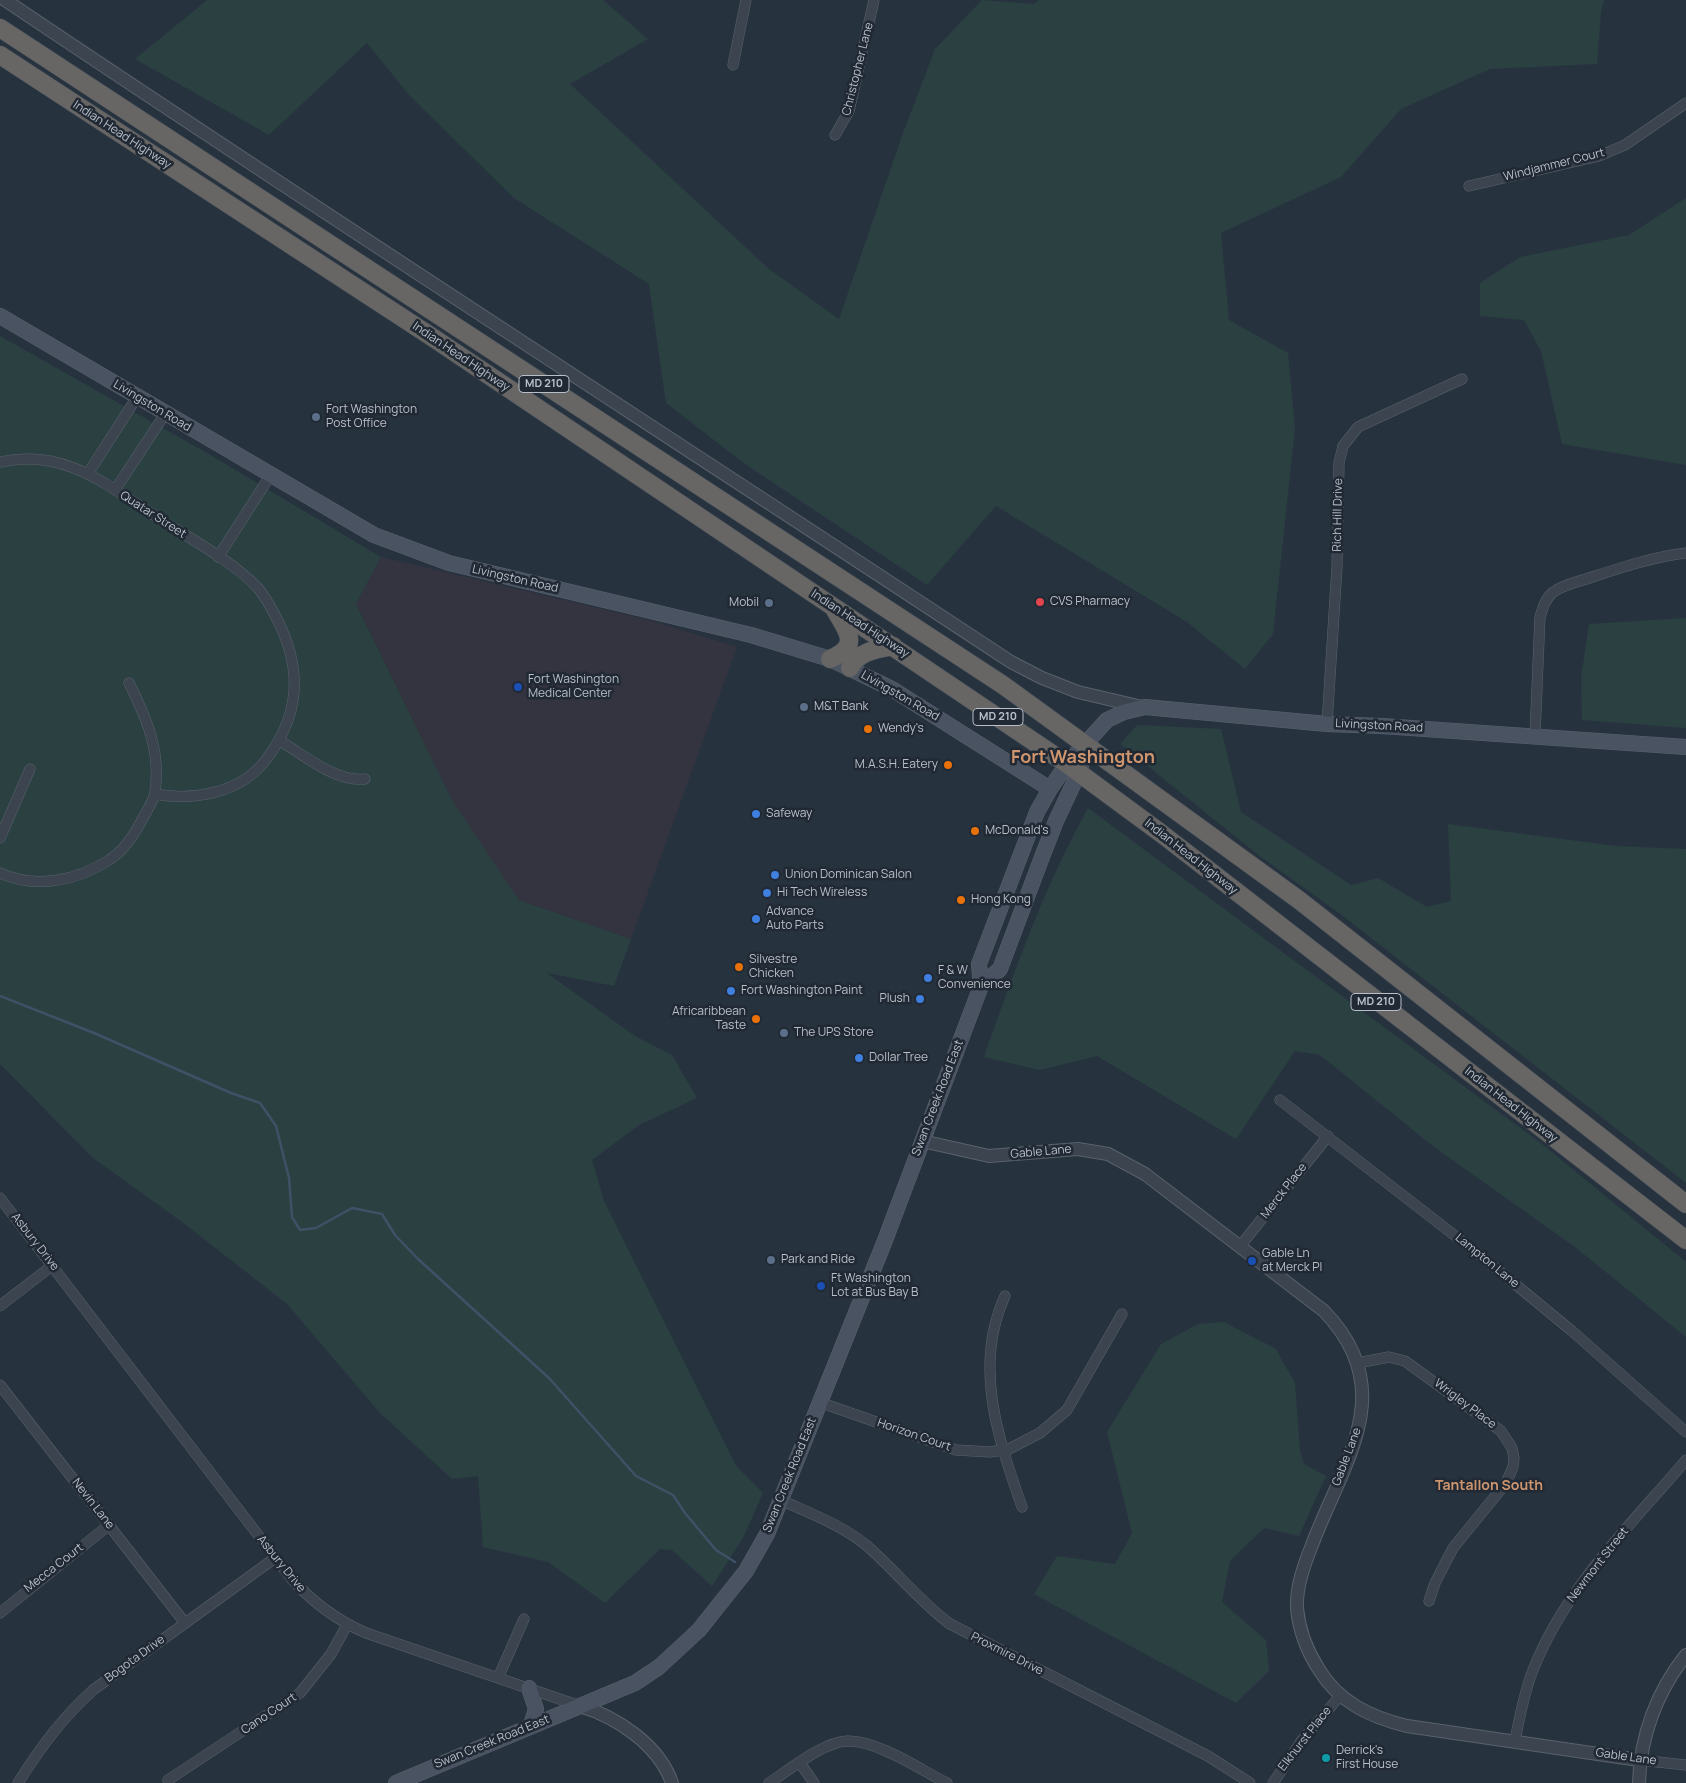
<!DOCTYPE html>
<html>
<head>
<meta charset="utf-8">
<style>
  body { margin:0 }
  canvas { display:block; background:#27323f }
</style>
</head>
<body>
<canvas width="1686" height="1783"></canvas>
<script>
const ctx = document.querySelector('canvas').getContext('2d');
ctx.lineJoin = 'round';
function fillPath(path, color) { ctx.fillStyle = color; ctx.fill(path, 'evenodd'); }
function trace(path, color, width, dash) { ctx.strokeStyle = color; ctx.lineWidth = width; ctx.lineCap = dash ? 'butt' : 'round'; ctx.setLineDash(dash || []); ctx.stroke(path); }
function label(font, color, halo, rows, align = 'center') {
  ctx.font = font + ' Manrope,sans-serif'; ctx.lineWidth = 5; ctx.setLineDash([]); ctx.textBaseline = 'middle'; ctx.strokeStyle = halo; ctx.fillStyle = color; for (const [text, x, y, turn = 0] of rows) {
    ctx.save(); ctx.translate(x, y); ctx.rotate((+turn || 0) * Math.PI / 180); ctx.textAlign = isNaN(turn) ? turn : align; if (halo) ctx.strokeText(text, 0, 0); ctx.fillText(text, 0, 0); ctx.restore();
  }
}
const medical = new Path2D(`
  M381,557L649,620L737,647L631,939L519,900L451,798L356,604Z`);
const green = new Path2D(`
  M207,0H603L648,39L570,84L769,269L839,319L903,133L935,49L982,0L1034,4L1039,0H1604L1601,12L1597,64L1490,69L1401,109L1341,177L1221,233L1229,320L1288,353L1295,428L1273,634L1245,669L1187,622L996,506L927,585L745,464L666,403L649,284L514,198L409,95L367,43L269,135L135,59Z
  M1686,198V465L1562,444L1541,351L1524,320L1480,316V283L1520,257L1629,235Z
  M0,336L207,453L381,557L356,604L451,798L519,900L631,939L614,986L547,973L635,1036L672,1055L697,1098L639,1125L592,1160L604,1201L736,1466L763,1493L743,1538L712,1586L672,1550L660,1549L605,1603L548,1562L483,1547L478,1476L452,1479L380,1413L287,1304L182,1222L93,1158L0,1064Z
  M1686,618V728L1582,720L1581,678L1589,624Z
  M1137,725L1221,729L1241,812L1351,885L1378,878L1427,907L1451,901L1448,824L1616,846L1686,849V1183L1339,913L1257,854L1120,744Z
  M1088,808L1542,1144L1686,1262V1337L1575,1247L1434,1147L1320,1055L1295,1051L1236,1139L1097,1056L1040,1070L984,1057C1014,972 1044,887 1088,808Z
  M1224,1322L1276,1349L1295,1383L1300,1450L1304,1464L1326,1476L1299,1536L1264,1528L1230,1561L1222,1602L1266,1640L1269,1671L1236,1703L1034,1594L1057,1556L1115,1564L1132,1533L1107,1432L1161,1344L1198,1324Z`);
const stream = new Path2D(`
  M0,996L94,1033L231,1093L260,1103L276,1126L289,1178L292,1217L300,1230L316,1228L352,1208L382,1214L395,1235L418,1259L549,1378L636,1476L673,1495L685,1513L716,1550L735,1562`);
const minor = new Path2D(`
  M733,65L746,0
  M835,135L849,111L874,0
  M1469,186L1599,156L1625,145L1686,103
  M0,462C65,448 107,485 158,518C188,537 233,562 257,587C266,597 273,611 279,623C303,673 299,717 265,761C240,793 194,801 155,794
  M89,472L137,397
  M115,490L165,414
  M218,557L270,476
  M1327,724L1337,567L1339,463L1343,446L1358,427L1462,379
  M1535,735L1540,617C1543,607 1545,600 1552,593C1563,584 1579,582 1592,577C1623,567 1653,557 1686,553
  M280,741C306,756 335,782 365,779
  M0,838L30,769
  M0,873C35,889 77,881 109,860C124,851 136,832 144,816C148,809 154,800 155,792C161,752 147,719 129,683
  M1280,1100L1476,1252L1572,1331L1686,1432
  M0,1198L291,1578C313,1603 336,1620 366,1633L580,1706
  M1241,1245L1328,1136
  M1005,1296C973,1366 998,1438 1022,1507
  M0,1306L53,1265
  M1357,1363L1389,1357L1405,1361L1501,1431L1512,1448L1514,1458L1513,1467L1506,1483L1453,1548L1435,1583L1429,1601
  M0,1385L185,1623
  M819,1402L956,1450L990,1452L1009,1449L1040,1433L1067,1410L1122,1314
  M781,1500C809,1513 842,1525 866,1545C896,1571 919,1601 950,1624L1208,1756L1250,1783
  M0,1613L109,1525
  M498,1678L524,1619
  M1515,1740C1520,1717 1524,1692 1533,1670C1565,1588 1630,1526 1686,1460
  M1639,1760L1686,1765
  M800,1763L814,1783
  M168,1780L300,1693L331,1654L347,1625
  M18,1783C40,1748 62,1718 93,1690L275,1558
  M769,1783C789,1770 823,1742 847,1741C877,1740 921,1770 947,1783
  M1273,1783L1302,1740L1340,1696`);
const tertiary = new Path2D(`
  M5,0C338,224 676,441 1011,662L1042,678L1078,692L1142,707
  M922,1141L989,1156L1078,1149L1108,1154L1145,1174L1324,1311C1401,1391 1343,1462 1312,1545C1304,1565 1296,1587 1297,1608C1299,1630 1306,1649 1318,1668C1338,1702 1370,1717 1407,1726L1639,1760
  M580,1706C617,1717 659,1745 672,1783
  M1639,1783C1640,1737 1657,1691 1686,1655`);
const secondary = new Path2D(`
  M0,316L374,535L449,563L751,635L830,659L892,689L1050,789
  M981,986L1000,969L1042,857L1056,821L1079,772L1082,763
  M529,1688L536,1709L531,1725
  M396,1783L635,1683L659,1667L699,1630L746,1571L767,1534L884,1243L981,986L979,964L1037,812L1050,789L1067,764L1107,720L1124,712L1145,707L1327,724L1382,726L1686,747`);
const trunk = new Path2D(`
  M0,28L1003,685L1299,900L1686,1204
  M0,55L432,337L1067,764L1162,834L1686,1240
  M830,659C861,646 848,632 835,610
  M850,668C857,652 877,649 893,646`);
const markers = [
  [316,417,5,"#5c6f8a"],
  [1040,602,5,"#e0444e"],
  [769,603,5,"#5c6f8a"],
  [518,687,5,"#1a4fb4"],
  [804,707,5,"#5c6f8a"],
  [868,729,5,"#e8710a"],
  [948,765,5,"#e8710a"],
  [756,814,5,"#3f7fe0"],
  [975,831,5,"#e8710a"],
  [775,875,5,"#3f7fe0"],
  [767,893,5,"#3f7fe0"],
  [961,900,5,"#e8710a"],
  [756,919,5,"#3f7fe0"],
  [739,967,5,"#e8710a"],
  [928,978,5,"#3f7fe0"],
  [731,991,5,"#3f7fe0"],
  [920,999,5,"#3f7fe0"],
  [756,1019,5,"#e8710a"],
  [784,1033,5,"#5c6f8a"],
  [859,1058,5,"#3f7fe0"],
  [771,1260,5,"#5c6f8a"],
  [1252,1261,5,"#1a4fb4"],
  [821,1286,5,"#1a4fb4"],
  [1326,1758,5,"#0f9aa8"]
];
const shields = [
  [544,384,50],
  [998,717,50],
  [1376,1002,50]
];
const shieldNames = [
  ["MD 210",544,384],
  ["MD 210",998,717],
  ["MD 210",1376,1002]
];
const streetNames = [
  ["Christopher Lane",858,69,-76],
  ["Indian Head Highway",122,135,33],
  ["Windjammer Court",1554,165,-14],
  ["Indian Head Highway",461,357,34],
  ["Livingston Road",152,406,31],
  ["Quatar Street",153,515,33],
  ["Rich Hill Drive",1338,515,-89],
  ["Livingston Road",515,579,13],
  ["Indian Head Highway",860,624,33],
  ["Livingston Road",900,696,30],
  ["Livingston Road",1379,726,3],
  ["Indian Head Highway",1191,857,38],
  ["Swan Creek Road East",938,1098,-69],
  ["Indian Head Highway",1511,1105,38],
  ["Gable Lane",1041,1152,-5],
  ["Merck Place",1284,1191,-52],
  ["Asbury Drive",35,1242,52],
  ["Lampton Lane",1487,1261,39],
  ["Wrigley Place",1465,1404,37],
  ["Horizon Court",914,1435,19],
  ["Gable Lane",1347,1457,-69],
  ["Swan Creek Road East",790,1475,-68],
  ["Nevin Lane",93,1504,52],
  ["Asbury Drive",281,1564,51],
  ["Newmont Street",1598,1565,-52],
  ["Mecca Court",54,1568,-38],
  ["Proxmire Drive",1007,1654,27],
  ["Bogota Drive",135,1659,-36],
  ["Cano Court",269,1714,-34],
  ["Elkhurst Place",1305,1739,-52],
  ["Swan Creek Road East",492,1742,-22],
  ["Gable Lane",1626,1757,8]
];
const poiNames = [
  ["Fort Washington",326,410],
  ["Post Office",326,424],
  ["CVS Pharmacy",1050,602],
  ["Mobil",759,603,"right"],
  ["Fort Washington",528,680],
  ["Medical Center",528,694],
  ["M&T Bank",814,707],
  ["Wendy's",878,729],
  ["M.A.S.H. Eatery",938,765,"right"],
  ["Safeway",766,814],
  ["McDonald's",985,831],
  ["Union Dominican Salon",785,875],
  ["Hi Tech Wireless",777,893],
  ["Hong Kong",971,900],
  ["Advance",766,912],
  ["Auto Parts",766,926],
  ["Silvestre",749,960],
  ["Chicken",749,974],
  ["F & W",938,971],
  ["Convenience",938,985],
  ["Fort Washington Paint",741,991],
  ["Plush",910,999,"right"],
  ["Africaribbean",746,1012,"right"],
  ["Taste",746,1026,"right"],
  ["The UPS Store",794,1033],
  ["Dollar Tree",869,1058],
  ["Gable Ln",1262,1254],
  ["at Merck Pl",1262,1268],
  ["Park and Ride",781,1260],
  ["Ft Washington",831,1279],
  ["Lot at Bus Bay B",831,1293],
  ["Derrick's",1336,1751],
  ["First House",1336,1765]
];
const neighbourhoodNames = [
  ["Tantallon South",1489,1486]
];
const districtNames = [
  ["Fort Washington",1083,758]
];
fillPath(medical, '#343340');
fillPath(green, '#2a4041');
trace(stream, '#3f5166', 2.5);
trace(minor, '#59626c', 11);
trace(tertiary, '#59626c', 14);
trace(secondary, '#59626c', 16);
trace(trunk, '#464f59', 19);
trace(minor, '#3b444f', 10);
trace(tertiary, '#3b444f', 12);
trace(secondary, '#4a5362', 15);
trace(trunk, '#676664', 18);
for (const [x, y, r, color] of markers) { const dot = new Path2D(); dot.arc(x, y, r, 0, 2 * Math.PI); ctx.fillStyle = color; ctx.fill(dot); trace(dot, '#202934', 2); }
for (const [x, y, w] of shields) { const box = new Path2D(); box.roundRect(x - w / 2, y - 8.5, w, 17, 4); ctx.fillStyle = '#202934'; ctx.fill(box); trace(box, '#b8bfc9', 1); }
label('bold 11px', '#b8bfc9', null, shieldNames);
label('12px', '#b8bfc9', '#202934', streetNames);
label('12px', '#b8bfc9', '#202934', poiNames, 'left');
label('bold 14px', '#ce956e', '#202934', neighbourhoodNames);
label('bold 18px', '#ce956e', '#202934', districtNames);
</script>
</body>
</html>
